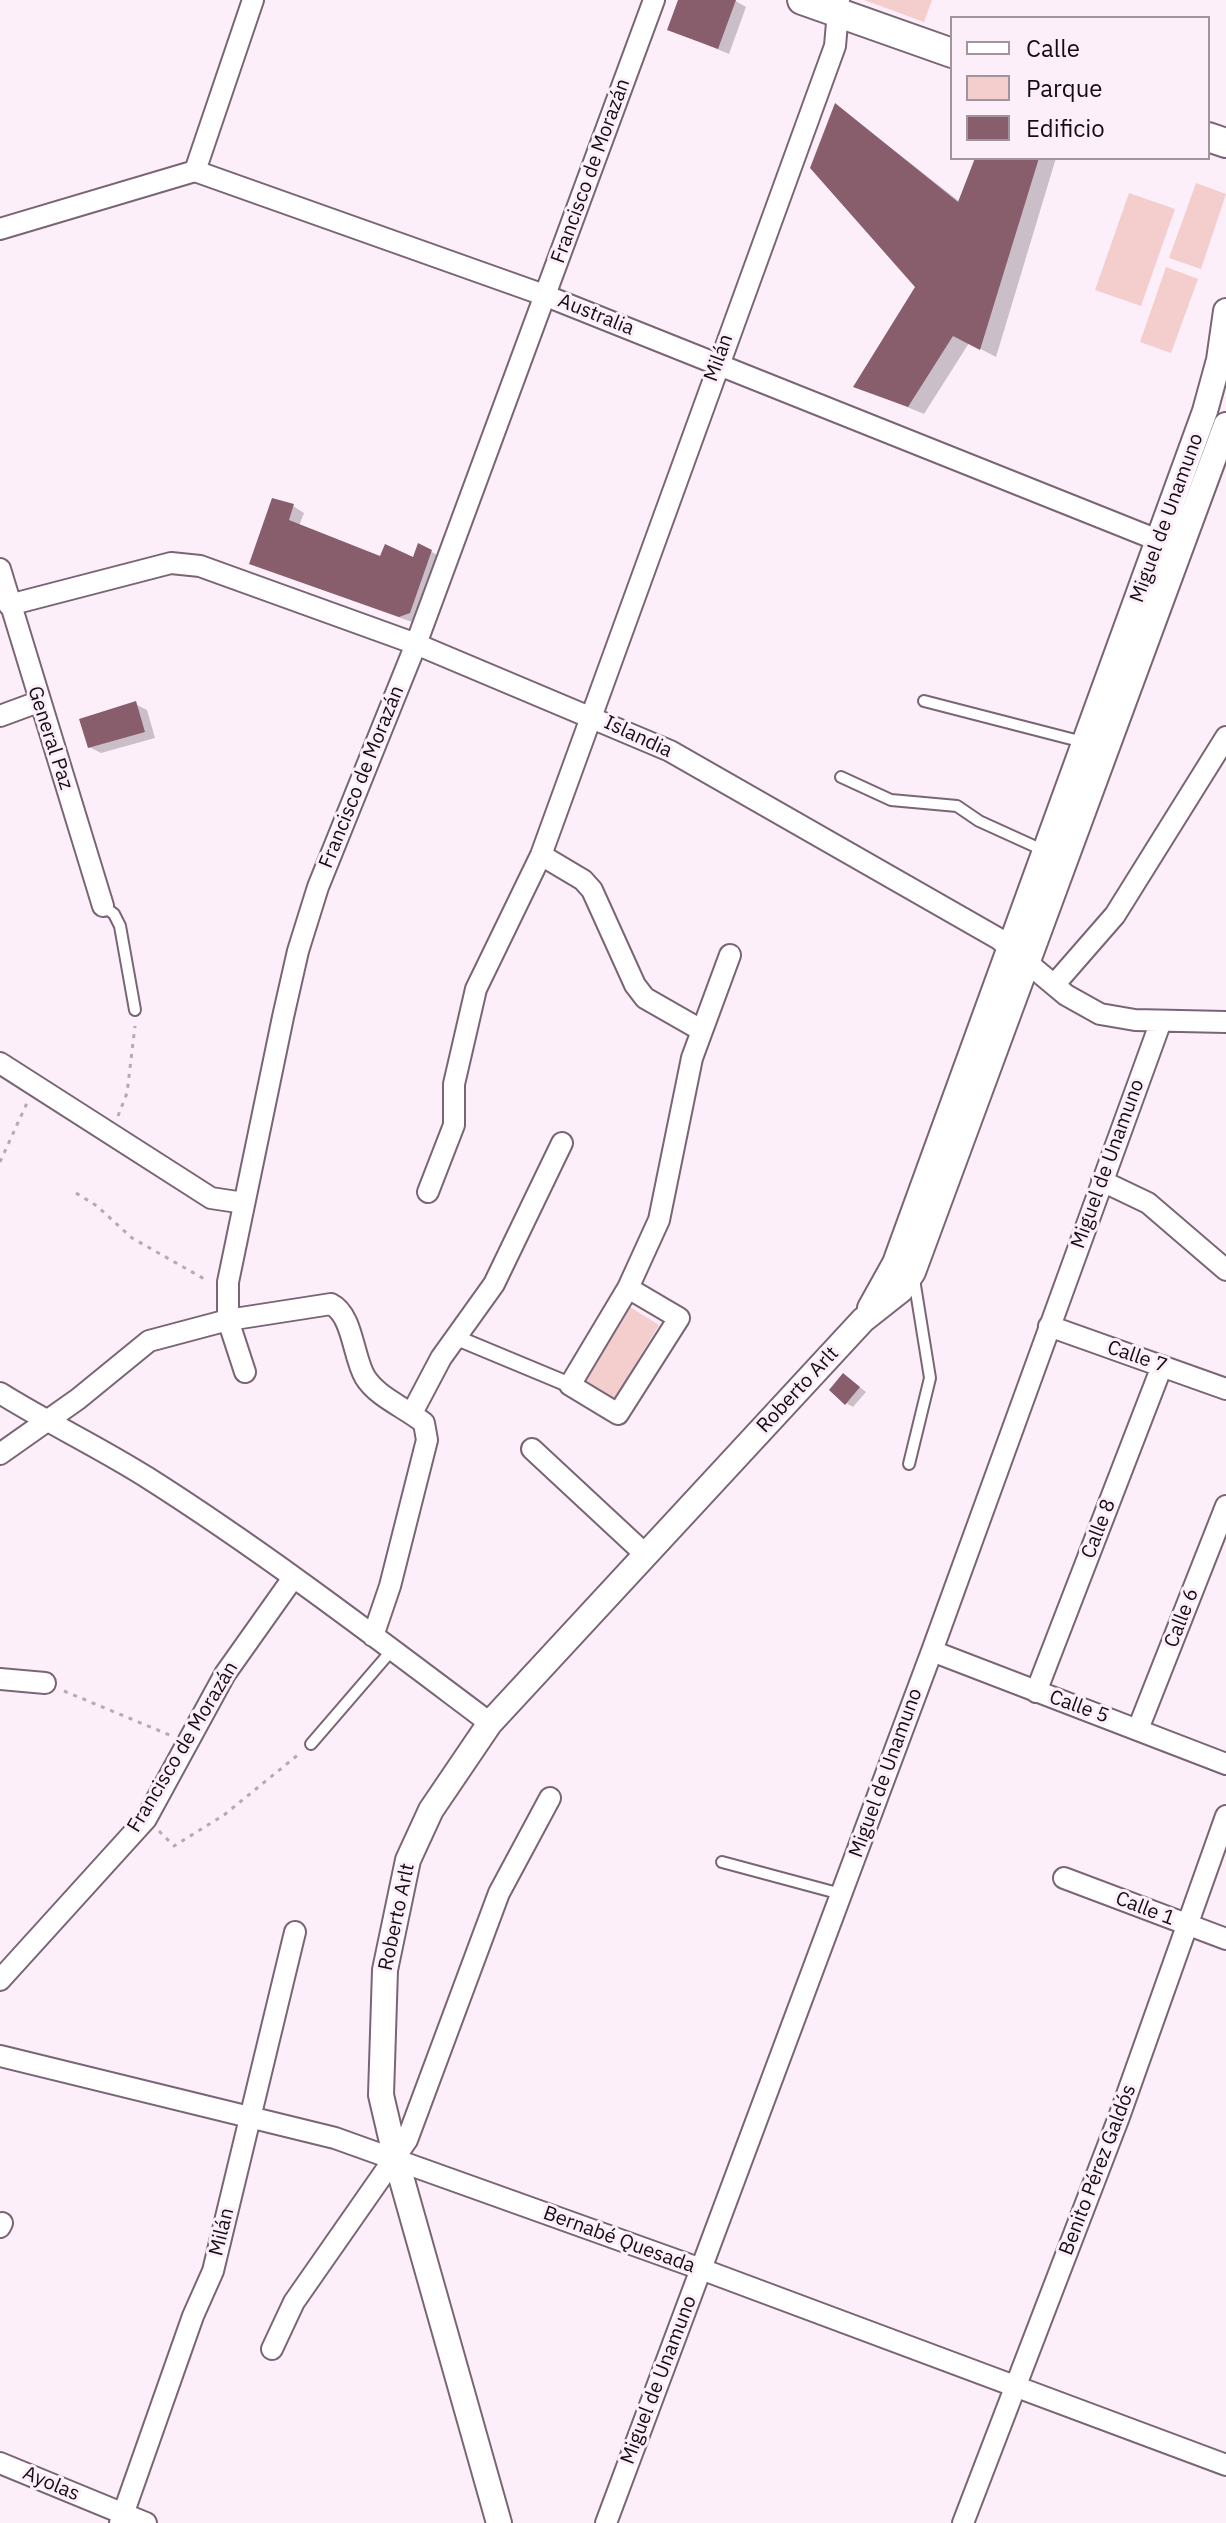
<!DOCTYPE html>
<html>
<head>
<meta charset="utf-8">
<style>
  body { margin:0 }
  #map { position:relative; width:1226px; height:2523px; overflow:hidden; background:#fdeffa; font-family:"IBM Plex Sans",sans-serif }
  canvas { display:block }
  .legend { position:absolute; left:950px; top:16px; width:260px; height:144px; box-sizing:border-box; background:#fdeffa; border:2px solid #a0959e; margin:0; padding:10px 14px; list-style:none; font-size:24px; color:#150d13 }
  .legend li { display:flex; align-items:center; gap:16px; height:40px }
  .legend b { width:40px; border:2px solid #a0959e }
</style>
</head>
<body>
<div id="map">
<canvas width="1226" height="2523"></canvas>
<ul class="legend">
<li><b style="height:10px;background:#fff"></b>Calle</li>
<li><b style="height:22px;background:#f4cdcd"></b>Parque</li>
<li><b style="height:22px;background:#885e6d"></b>Edificio</li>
</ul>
</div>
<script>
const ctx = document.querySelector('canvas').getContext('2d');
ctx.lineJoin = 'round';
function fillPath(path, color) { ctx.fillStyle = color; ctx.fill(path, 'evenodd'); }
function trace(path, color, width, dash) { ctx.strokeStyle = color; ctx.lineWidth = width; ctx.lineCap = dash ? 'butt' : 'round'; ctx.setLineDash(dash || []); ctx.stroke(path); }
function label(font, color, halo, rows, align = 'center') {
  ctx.font = font + ' "IBM Plex Sans",sans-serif'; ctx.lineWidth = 6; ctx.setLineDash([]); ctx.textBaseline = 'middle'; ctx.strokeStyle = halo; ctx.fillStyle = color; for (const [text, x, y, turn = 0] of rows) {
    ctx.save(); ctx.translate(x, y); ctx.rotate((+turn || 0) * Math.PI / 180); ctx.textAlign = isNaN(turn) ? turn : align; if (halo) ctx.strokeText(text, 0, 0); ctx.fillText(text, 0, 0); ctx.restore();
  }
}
const green = new Path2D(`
  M864,0H932L924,22Z
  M1196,183L1226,194L1201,269L1169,258Z
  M1129,193L1175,209L1141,306L1095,290Z
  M1166,267L1198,279L1171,353L1140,342Z
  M630,1307L659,1325L613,1401L583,1383Z`);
const shadow = new Path2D(`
  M680,0H734L746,7L729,54L669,29Z
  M836,105L960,202L977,158H1056L996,357L969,343L924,414L856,386L917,287Z
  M293,506L304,513L299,526L381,559L414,560L419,545L443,558L421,618L412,622L251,564Z
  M135,704L147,710L155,738L101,753L89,747Z
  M844,1375L866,1392L853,1407L846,1403Z`);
const building = new Path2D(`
  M678,0H736L718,49L667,30Z
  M835,103L958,202L975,158H1039L980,350L953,336L908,407L853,387L915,287L810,168Z
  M272,498L294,504L289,520L380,556L385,544L413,557L418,543L432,550L410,613L399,617L249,564Z
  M136,701L145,732L88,748L79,719Z
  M843,1373L860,1387L845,1405L829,1390Z`);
const path = new Path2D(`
  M118,1116L127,1093L135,1026
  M0,1162L27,1103
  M76,1193L97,1206L132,1238L208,1281
  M64,1691L172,1736
  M159,1831L174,1846L224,1815L299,1754`);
const service = new Path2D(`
  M924,701L1083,742
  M841,777L891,800L957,806L979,821L1045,851
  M103,906L114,914L120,926L135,1010
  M909,1464L930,1378L914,1279
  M311,1744L392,1650
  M722,1862L841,1894`);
const pedestrian = new Path2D(`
  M457,1338L570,1385`);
const minor = new Path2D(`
  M195,171L253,0
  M0,229L195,171L544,295L1170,545
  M0,569L103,906
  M9,605L171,563L200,566L416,644L670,751L999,939L1066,995L1100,1014L1135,1020L1226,1022
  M0,716L38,702
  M541,855L583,880L592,890L635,985L645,998L701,1030
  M1054,985L1115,915L1226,737
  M0,1063L211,1198L244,1203
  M1102,1181L1148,1203L1226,1270
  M428,1192L454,1125V1084L476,989L541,855L835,46L839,0
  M628,1288L679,1318L618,1414L570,1385L628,1288L659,1220L692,1058L730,955
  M1049,1326L1226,1389
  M245,1372L228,1320L331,1304C353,1315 353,1357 365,1377C377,1397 406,1408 424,1423L427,1440L390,1586L373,1636
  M0,1393C48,1423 99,1447 148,1478C266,1553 378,1639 490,1723
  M412,1413L441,1358L494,1284L562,1143
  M532,1449L646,1555
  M0,1454L78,1399L149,1341L228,1320V1282L283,1017L298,951L318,887L416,644L654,0
  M932,1651L1226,1764
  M0,1679L45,1683
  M1036,1692L1162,1366
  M1138,1729L1226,1506
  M1064,1878L1226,1939
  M0,1980L146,1819L225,1674L293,1578
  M0,2056L335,2138L701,2269L1226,2465
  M0,2227L2,2223
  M272,2349L294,2302L407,2140L499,1893L550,1798
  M0,2463L146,2523
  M120,2523L193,2316L213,2271L295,1932
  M606,2523L932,1651L1161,1021
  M963,2523L1119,2117L1226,1816`);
const tertiary = new Path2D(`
  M870,1308L895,1263L1205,411L1219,360L1226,311
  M499,2523L396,2159L381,2095L385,1970L408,1860L431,1810L490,1723L863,1320L901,1290L913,1272L1226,425`);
const secondary = new Path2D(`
  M802,0L952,53
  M1208,137L1226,143`);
const streetNames = [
  ["Francisco de Morazán",591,171,-70],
  ["Australia",596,315,22],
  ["Milán",719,358,-70],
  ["Miguel de Unamuno",1167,518,-70],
  ["Islandia",638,737,25],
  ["General Paz",50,738,72],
  ["Francisco de Morazán",362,777,-68],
  ["Miguel de Unamuno",1108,1164,-70],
  ["Calle 7",1137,1357,19],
  ["Roberto Arlt",798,1390,-47],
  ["Calle 8",1099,1529,-69],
  ["Calle 6",1182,1618,-69],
  ["Calle 5",1079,1707,20],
  ["Francisco de Morazán",183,1747,-59],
  ["Miguel de Unamuno",886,1773,-70],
  ["Calle 1",1145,1909,21],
  ["Roberto Arlt",397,1917,-78],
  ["Benito Pérez Galdós",1098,2170,-69],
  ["Milán",222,2232,-76],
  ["Bernabé Quesada",619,2240,20],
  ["Miguel de Unamuno",659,2380,-69],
  ["Ayolas",51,2484,23]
];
fillPath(green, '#f4cdcd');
fillPath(shadow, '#0003');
fillPath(building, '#885e6d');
trace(service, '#796575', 14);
trace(pedestrian, '#796575', 18);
trace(minor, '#796575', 24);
trace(tertiary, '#796575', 28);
trace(secondary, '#796575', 32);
trace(path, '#b6a9b3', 3, [4, 6]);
trace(service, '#fff', 10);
trace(pedestrian, '#fff', 14);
trace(minor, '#fff', 20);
trace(tertiary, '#fff', 24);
trace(secondary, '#fff', 28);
label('20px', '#150d13', '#fdeffa', streetNames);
</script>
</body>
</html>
